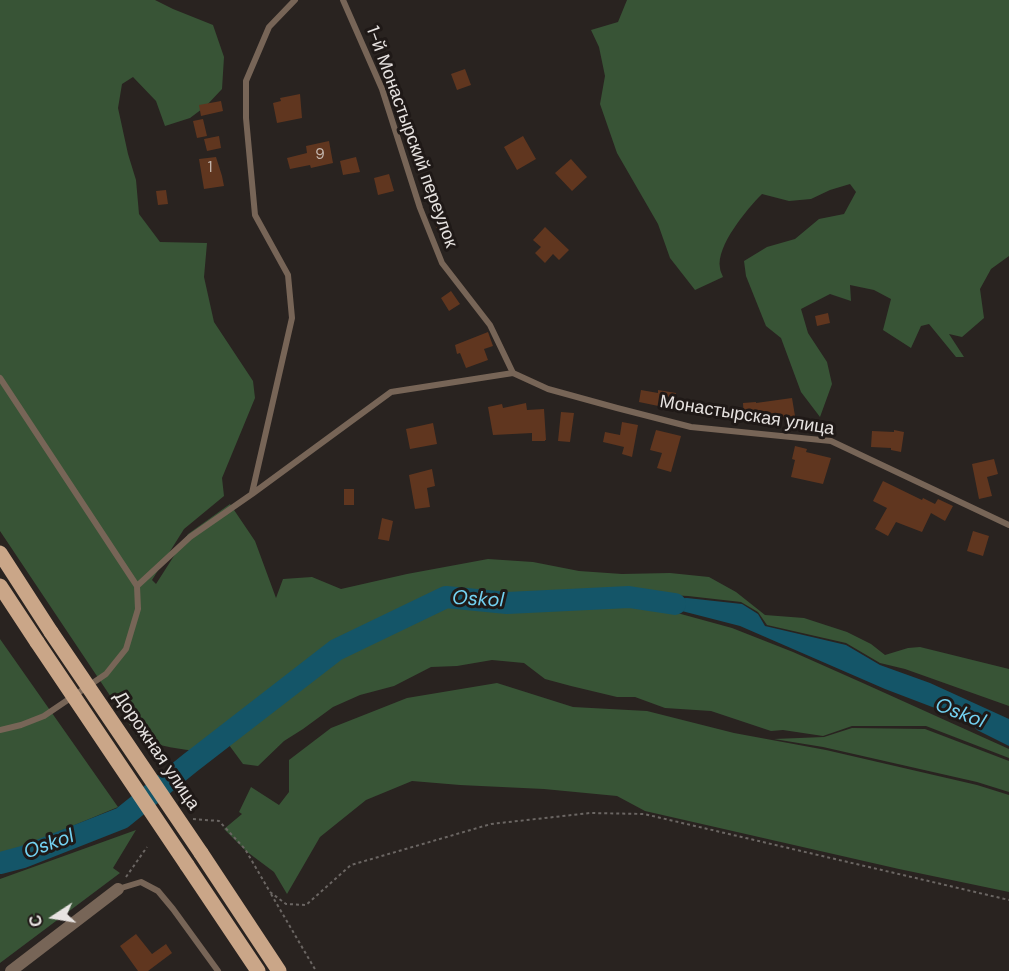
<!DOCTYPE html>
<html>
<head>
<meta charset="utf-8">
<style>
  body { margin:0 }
  #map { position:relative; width:1009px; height:971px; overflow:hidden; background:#292320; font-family:"DM Sans",sans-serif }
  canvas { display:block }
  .north { position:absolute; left:24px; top:887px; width:60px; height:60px; -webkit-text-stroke:4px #1f1917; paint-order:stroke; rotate:258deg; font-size:16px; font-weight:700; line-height:24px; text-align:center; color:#e7e3e1 }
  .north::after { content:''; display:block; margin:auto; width:21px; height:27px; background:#e7e3e1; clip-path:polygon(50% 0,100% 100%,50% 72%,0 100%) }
</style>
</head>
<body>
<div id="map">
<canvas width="1009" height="971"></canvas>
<div class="north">С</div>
</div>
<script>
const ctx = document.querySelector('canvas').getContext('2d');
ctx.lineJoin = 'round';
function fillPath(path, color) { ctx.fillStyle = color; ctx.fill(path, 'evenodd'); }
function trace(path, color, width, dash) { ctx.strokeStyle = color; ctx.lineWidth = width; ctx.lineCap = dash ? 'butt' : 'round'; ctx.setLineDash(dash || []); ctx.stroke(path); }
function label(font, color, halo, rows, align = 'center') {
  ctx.font = font + ' "DM Sans",sans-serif'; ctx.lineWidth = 6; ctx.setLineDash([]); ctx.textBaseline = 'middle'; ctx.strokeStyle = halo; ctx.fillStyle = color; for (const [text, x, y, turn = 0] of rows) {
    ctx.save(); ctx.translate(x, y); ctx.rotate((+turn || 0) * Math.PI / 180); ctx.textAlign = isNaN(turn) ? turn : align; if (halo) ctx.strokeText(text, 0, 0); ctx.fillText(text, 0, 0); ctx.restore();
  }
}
const green = new Path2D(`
  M0,0H155L173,9L213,25L224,57L222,89L206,106L190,118L165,126L156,101L133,77L122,84L118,108L128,154L136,180L139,214L160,242L207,243L204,277L214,322L253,381L255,398L222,478L224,496L184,529L152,580L156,584L188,534L230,504L255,541L276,598L283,579L312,577L341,589L407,574L488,559L533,562L579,571L622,574L670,573L709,577L736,592L765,615L804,618L847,632L871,644L885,655L908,648L920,647L1009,669V706L905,669L880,663L846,643L767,625L758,612L741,602L688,596L629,593L508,597L444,593L335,646L202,751C180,750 160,746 139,739L0,531Z
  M627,0H1009V256L991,269L980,289L984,318L962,337L949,334L964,357H956L929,324L921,326L911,348L883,330L891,299L874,290L850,285L851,301L830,294L801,309L808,333L827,362L832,384L820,417L801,392L781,338L766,326L746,276L744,261L767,247L795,239L819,219L844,214L856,192L850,184L830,190L811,199L789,201L762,194C747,209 716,246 720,268C720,271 722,274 723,277L695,290L670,258L658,224L617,153L600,104L605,76L599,47L591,30L618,22Z
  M616,603L670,611L732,628L793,652L865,684L1009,749V758L926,726H852L823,736L783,730L771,731L711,711L665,708L635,697H617L571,686L545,679L524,663L492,660L457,666L431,667L394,686L360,695L333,707L303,729L284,741L258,766L243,764L229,745L348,653L448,604L504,609Z
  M0,639L118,807L0,856Z
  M497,683L573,707L647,711L734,733L826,750L977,785L1009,795V892L899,869L645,811L617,796L544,789L460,785L412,781L366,800L320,837L287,894L274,872L246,851L224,829L242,814L239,812L251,787L279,805L289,792V760L331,728L407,698Z
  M852,728L925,729L1009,761V792L977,782L823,747L774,739L824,737Z
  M136,830L113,868L120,873L0,963V879Z`);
const water = new Path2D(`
  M687,598L742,604L758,614L765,626L846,645L880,665L930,683L1009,719V746L977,730L969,721L885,689L740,626L639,600Z`);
const river = new Path2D(`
  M0,863L23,857L122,818L190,763L336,650L446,597L507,603L629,597L675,604`);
const building = new Path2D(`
  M465,69L471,85L457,90L451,74Z
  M300,94L302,118L277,123L273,103L281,101L280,98Z
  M221,101L223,111L201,116L199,105Z
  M203,119L207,136L197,138L193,121Z
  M219,136L221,148L207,151L204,139Z
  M523,136L536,159L517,170L504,147Z
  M329,141L333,163L311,168L310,165L290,169L287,158L307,153L306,146Z
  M216,157L222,176L224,186L204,189L199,159Z
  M356,157L360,172L343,175L340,161Z
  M571,159L587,177L572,191L555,173Z
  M389,174L394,191L378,195L374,178Z
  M166,190L168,204L158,205L156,191Z
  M448,222L453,234L441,238L436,227Z
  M545,227L569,250L559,260L553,254L545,263L535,253L541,247L533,240Z
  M451,291L460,304L449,311L441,298Z
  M828,313L830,323L817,326L815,316Z
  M488,332L493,346L484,349L488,360L466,368L460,353L457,354L455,345Z
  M641,390L658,393V390L676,393L673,409L639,402Z
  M792,398L795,416L761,420V417L744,419L743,403L756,402V403Z
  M526,403L527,410L544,409L546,440H545V441H532V433L493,435L488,407L502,404L503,408Z
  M561,412L574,413L570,442L558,441Z
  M622,422L638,425L632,457L622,454L624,447L603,442L605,432L620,435Z
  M433,423L437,444L410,449L406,429Z
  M656,430L681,436L671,472L657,468L662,453L650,450Z
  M894,430L904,432L901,452L891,450V448L871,447L872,431L894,432Z
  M795,446L807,449L806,452L831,458L823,484L791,477L795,460L792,459Z
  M994,459L998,474L987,477L992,496L979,499L972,464Z
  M432,469L435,486L427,488L430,507L415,509L409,475Z
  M883,481L922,500L923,498L935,504L938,499L953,506L945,521L931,513L922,532L896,522L888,536L875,529L887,508L873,501Z
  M344,489H354V505H344Z
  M382,518L393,521L389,541L378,539Z
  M973,531L989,536L983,556L967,551Z
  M136,934L152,954L166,944L172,953L148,971H138L120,946Z`);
const path = new Path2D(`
  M193,819L219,821L245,849L270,892L286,904L306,905L351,865L491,824L590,813L644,814L1009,900
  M126,877L147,847
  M271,894L316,971`);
const service = new Path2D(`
  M343,0L382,89L420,208L442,263L490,325L513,373
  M0,378L137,586
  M252,493L292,318L288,275L255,215L246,118V81L269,27L295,0
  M0,730L21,725L44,716L106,674L126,649L138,609L137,586L190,537L252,494L391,392L513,373L548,389L617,408L691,427L831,441L1009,525
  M118,889L141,882L158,891L173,909L218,971`);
const minor = new Path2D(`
  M11,971L118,889`);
const primary = new Path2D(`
  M0,553L51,632
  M0,586L37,642
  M201,853L279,971
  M187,865L258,971`);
const primaryBridge = new Path2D(`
  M51,632L201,853
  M37,642L187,865`);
const numberNames = [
  ["9",320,155],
  ["1",210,168]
];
const streetNames = [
  ["1-й Монастырский переулок",411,137,70],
  ["Монастырская улица",747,416,9],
  ["Дорожная улица",156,751,56]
];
const waterNames = [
  ["Oskol",478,600,3],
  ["Oskol",960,714,21],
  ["Oskol",49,845,-20]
];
fillPath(green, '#385436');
fillPath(water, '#145568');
trace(river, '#145568', 22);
fillPath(building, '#60361f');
trace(path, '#6b6663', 2, [3, 3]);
trace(service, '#776557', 6);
trace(minor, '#776557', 12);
trace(primary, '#caa688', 15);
trace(primaryBridge, '#caa688', 15);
label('15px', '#c5b8b0', null, numberNames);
label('18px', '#e7e3e1', '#1f1917', streetNames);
label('italic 20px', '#73d1f1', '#1f1917', waterNames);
</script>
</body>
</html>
